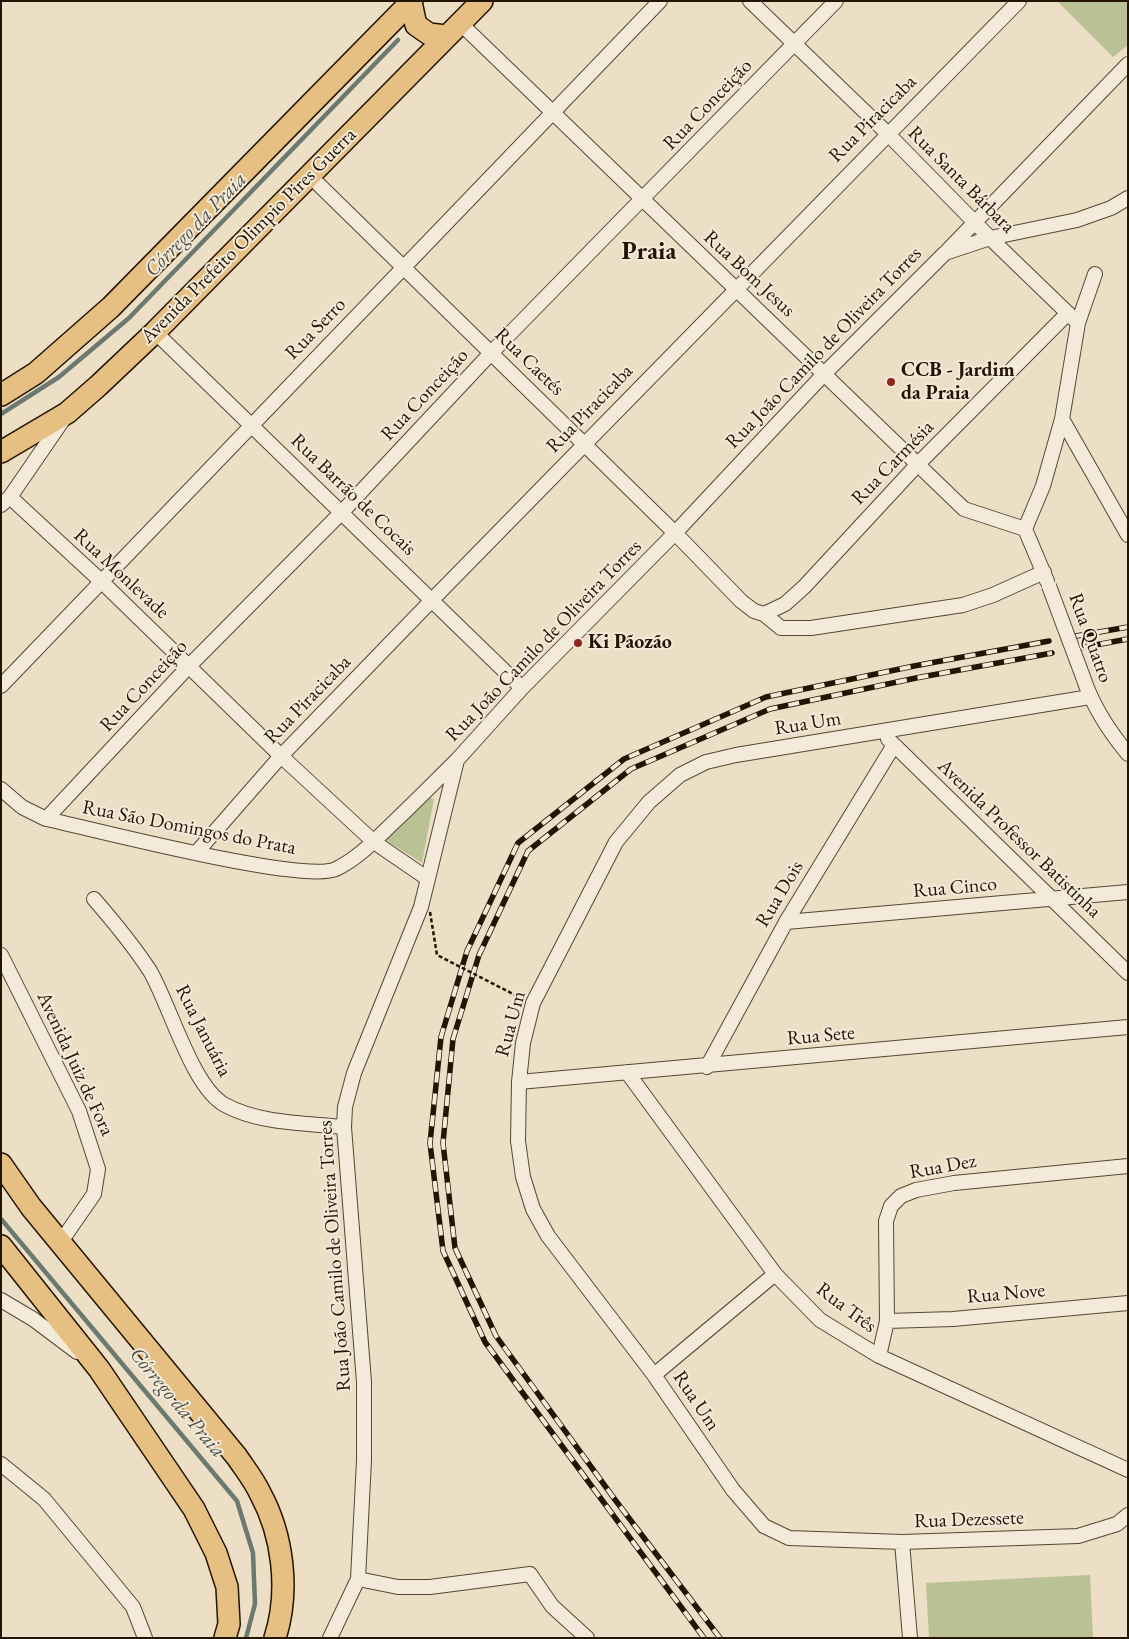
<!DOCTYPE html>
<html>
<head>
<meta charset="utf-8">
<style>
  body { margin:0 }
  #map { position:relative; width:1129px; height:1639px; overflow:hidden; background:#eddec6; font-family:"EB Garamond",serif }
  canvas { display:block }
  .frame { position:absolute; inset:0; border:2px solid #241501; pointer-events:none }
</style>
</head>
<body>
<div id="map">
<canvas width="1129" height="1639"></canvas>
<div class="frame"></div>
</div>
<script>
const ctx = document.querySelector('canvas').getContext('2d');
ctx.lineJoin = 'round';
function fillPath(path, color) { ctx.fillStyle = color; ctx.fill(path, 'evenodd'); }
function trace(path, color, width, dash) { ctx.strokeStyle = color; ctx.lineWidth = width; ctx.lineCap = dash ? 'butt' : 'round'; ctx.setLineDash(dash || []); ctx.stroke(path); }
function label(font, color, halo, rows, align = 'center') {
  ctx.font = font + ' "EB Garamond",serif'; ctx.lineWidth = 4; ctx.setLineDash([]); ctx.textBaseline = 'middle'; ctx.strokeStyle = halo; ctx.fillStyle = color; for (const [text, x, y, turn = 0] of rows) {
    ctx.save(); ctx.translate(x, y); ctx.rotate((+turn || 0) * Math.PI / 180); ctx.textAlign = isNaN(turn) ? turn : align; if (halo) ctx.strokeText(text, 0, 0); ctx.fillText(text, 0, 0); ctx.restore();
  }
}
const green = new Path2D(`
  M1057,1H1128V45L1113,57Z
  M429,797L434,799L422,863L384,839Z
  M1090,1575L1093,1638H929L926,1583Z`);
const stream = new Path2D(`
  M1,414L59,377L129,318L398,40
  M1,1219L237,1501L253,1553L255,1604L246,1638`);
const minor = new Path2D(`
  M750,1L887,133L990,238L1078,323
  M460,23L964,509L1025,529
  M310,176L675,533L741,601L754,611L764,614L781,628H811L963,605L993,595L1044,572
  M948,250L1128,64
  M155,332L522,688
  M1062,419L1128,535
  M10,497L102,582L281,756L374,842L428,879
  M1,505L10,497L65,417
  M1025,529L1043,486L1062,419L1078,323L1095,274
  M1025,529L1047,581
  M764,614L785,604L804,587L918,464L1068,313
  M1083,677C1093,707 1108,730 1128,754
  M1,686L660,1
  M888,739L1128,973
  M1,789L22,807L46,819C94,829 303,884 336,869C359,858 377,838 395,821C416,801 436,781 457,760
  M46,819L189,666L342,512L491,353L836,1
  M197,852L281,756L432,600L1019,1
  M94,899C114,922 133,945 150,971C170,1005 192,1087 225,1105C260,1124 305,1123 344,1127
  M786,922L1128,892
  M1,955L79,1111L98,1169L94,1194L60,1243
  M707,1067L786,922L894,745
  M627,1072L775,1274L820,1320L879,1356L1128,1470
  M519,1082L1128,1027
  M1,1300L33,1319L77,1352
  M887,1321L953,1319L1128,1303
  M879,1356L887,1321L886,1221L891,1206L901,1196L916,1190L954,1183L1128,1166
  M654,1375L775,1274
  M1,1464L44,1499L133,1607L145,1638
  M902,1542L789,1538L764,1526L733,1490L654,1375L548,1236L533,1209L523,1177L518,1141L519,1082L523,1043L533,1003L616,842L649,802L680,775L706,762L736,755L1090,697
  M358,1579L398,1587H430L530,1574L552,1606L587,1638
  M330,1638L358,1579L364,1460V1382L344,1127L345,1107L354,1073L421,907L457,760L522,688L675,533L825,373L945,253L990,238L1077,220L1111,208L1128,198
  M910,1638L902,1542L1078,1536L1117,1524L1128,1515`);
const primary = new Path2D(`
  M411,2L416,25L429,34L446,36
  M1,395L36,373L111,307L412,1
  M1,452L67,413L98,386L155,332L482,1
  M1,1164L31,1207L237,1457C245,1469 254,1480 260,1493C283,1535 290,1591 275,1638
  M1,1246L99,1369L194,1509L216,1553L227,1587L229,1624L225,1638`);
const rail = new Path2D(`
  M1076,636L1128,627
  M1079,648L1128,639
  M704,1638L485,1342L443,1251L430,1143L441,1037L467,951L518,843L624,759L766,697L914,666L1049,641
  M720,1638L616,1501L496,1336L455,1248L443,1143L453,1039L479,955L528,851L631,769L770,709L916,678L1052,653`);
const pathBridge = new Path2D(`
  M430,912L437,955L519,997`);
const minorBridge = new Path2D(`
  M1049,586L1083,677`);
const markers = [
  [891,382,5,"#8f2418"],
  [578,643,5,"#8f2418"]
];
const streetNames = [
  ["Rua Conceição",708,105,-46],
  ["Rua Piracicaba",873,119,-45],
  ["Rua Santa Bárbara",961,180,45],
  ["Avenida Prefeito Olimpio Pires Guerra",249,236,-45],
  ["Rua Bom Jesus",749,274,43],
  ["Rua Serro",316,329,-46],
  ["Rua João Camilo de Oliveira Torres",824,348,-46],
  ["Rua Caetés",529,362,44],
  ["Rua Conceição",425,395,-47],
  ["Rua Piracicaba",590,409,-46],
  ["Rua Carmésia",893,463,-46],
  ["Rua Barrão de Cocais",353,495,44],
  ["Rua Monlevade",121,574,43],
  ["Rua Quatro",1090,638,70],
  ["Rua João Camilo de Oliveira Torres",544,641,-46],
  ["Rua Conceição",144,686,-47],
  ["Rua Piracicaba",308,700,-46],
  ["Rua Um",808,724,-9],
  ["Rua São Domingos do Prata",189,828,11],
  ["Avenida Professor Batistinha",1019,839,44],
  ["Rua Cinco",955,888,-5],
  ["Rua Dois",780,894,-59],
  ["Rua Um",511,1024,-75],
  ["Rua Januária",203,1031,63],
  ["Rua Sete",821,1036,-5],
  ["Avenida Juiz de Fora",75,1064,65],
  ["Rua Dez",943,1167,-10],
  ["Rua João Camilo de Oliveira Torres",335,1256,-94],
  ["Rua Nove",1006,1294,-5],
  ["Rua Três",846,1308,37],
  ["Rua Um",696,1401,56],
  ["Rua Dezessete",969,1520,-2]
];
const poiNames = [
  ["CCB - Jardim",901,371],
  ["da Praia",901,394],
  ["Ki Pãozão",588,643]
];
const waterNames = [
  ["Córrego da Praia",196,225,-46],
  ["Córrego da Praia",177,1403,50]
];
const districtNames = [
  ["Praia",649,252]
];
fillPath(green, '#bac194');
trace(stream, '#6b7970', 4.5);
trace(minor, '#564732', 16);
trace(primary, '#241501', 24);
trace(minor, '#f3eada', 14);
trace(primary, '#e6bf83', 21);
trace(rail, '#241501', 5.5);
trace(rail, '#f3eada', 4, [11]);
trace(minorBridge, '#564732', 16, []);
trace(pathBridge, '#241501', 2.5, [4, 2.5]);
trace(minorBridge, '#f3eada', 14);
for (const [x, y, r, color] of markers) { const dot = new Path2D(); dot.arc(x, y, r, 0, 2 * Math.PI); ctx.fillStyle = color; ctx.fill(dot); trace(dot, '#f3eada', 2); }
label('20px', '#241501', '#f3eada', streetNames);
label('bold 20px', '#241501', '#f3eada', poiNames, 'left');
label('italic 21px', '#4d4f42', '#f3eada', waterNames);
label('bold 25px', '#241501', '#f3eada', districtNames);
</script>
</body>
</html>
